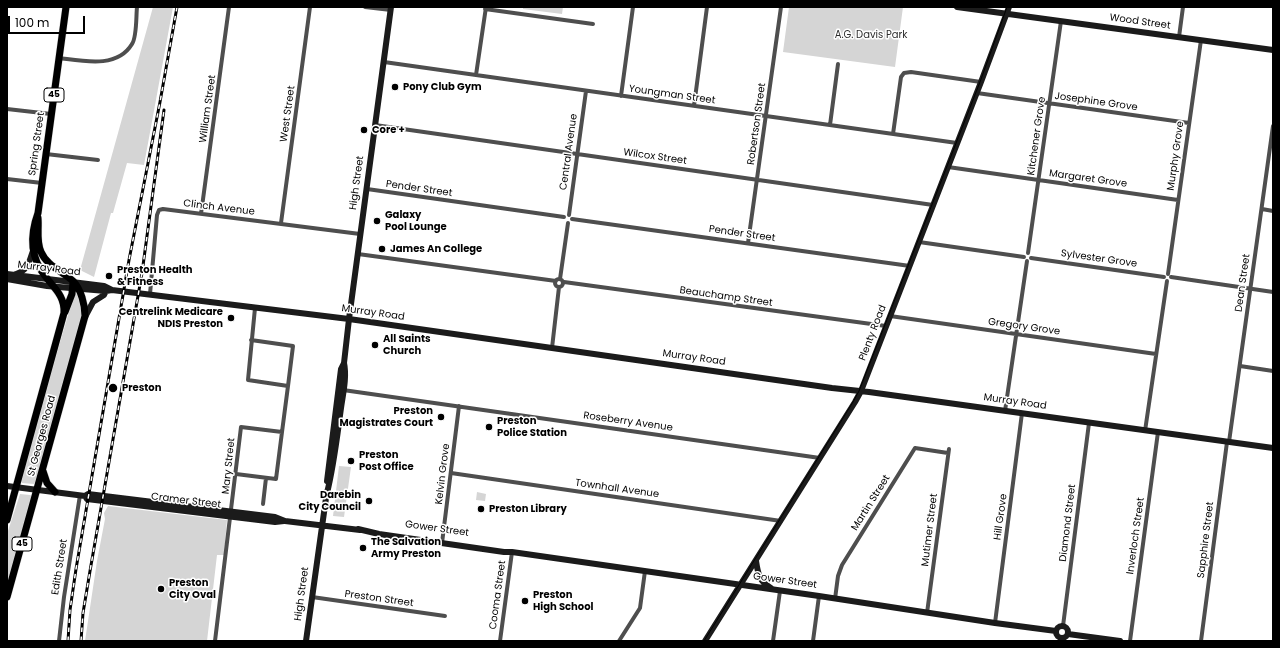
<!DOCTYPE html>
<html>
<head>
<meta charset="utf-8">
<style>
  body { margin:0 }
  #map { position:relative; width:1280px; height:648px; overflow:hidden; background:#fff; font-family:Poppins,sans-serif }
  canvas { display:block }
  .frame { position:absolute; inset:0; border:8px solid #000; pointer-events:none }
  .scale { position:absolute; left:8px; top:16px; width:77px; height:18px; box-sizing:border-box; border:2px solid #000; border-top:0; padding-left:5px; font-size:12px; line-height:14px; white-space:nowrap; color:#000; -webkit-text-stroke:3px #fff; paint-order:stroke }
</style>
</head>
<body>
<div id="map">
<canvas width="1280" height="648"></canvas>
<div class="frame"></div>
<div class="scale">100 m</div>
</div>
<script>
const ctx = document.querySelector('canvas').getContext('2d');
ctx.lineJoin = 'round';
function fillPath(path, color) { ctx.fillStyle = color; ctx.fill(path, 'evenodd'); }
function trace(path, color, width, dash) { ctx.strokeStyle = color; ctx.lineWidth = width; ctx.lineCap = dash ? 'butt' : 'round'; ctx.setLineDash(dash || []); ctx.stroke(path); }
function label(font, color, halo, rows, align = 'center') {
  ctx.font = font + ' Poppins,sans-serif'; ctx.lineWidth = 3; ctx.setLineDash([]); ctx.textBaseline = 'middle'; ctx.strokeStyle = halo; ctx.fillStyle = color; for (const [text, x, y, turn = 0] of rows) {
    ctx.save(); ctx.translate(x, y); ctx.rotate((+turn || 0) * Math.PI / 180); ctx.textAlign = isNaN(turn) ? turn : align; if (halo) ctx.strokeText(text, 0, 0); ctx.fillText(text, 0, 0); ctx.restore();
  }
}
const green = new Path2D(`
  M153,7H173L144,165L127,163L113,213H111L94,277L80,270Z
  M523,7H563L562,14L523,9Z
  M789,7H903L895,67L783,52Z
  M77,294L81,308V320L37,479L34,484L22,483L21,481L50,376L74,295Z
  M339,466L351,467L344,517L333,516Z
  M477,492L486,494L485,501L476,500Z
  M20,494L30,495L32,496L7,588V534Z
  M108,506L227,520L224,555H217L207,641H85L97,561L105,519L104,513Z`);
const street = new Path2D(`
  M365,7L391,10
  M485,9L593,24
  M1179,37L1183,7
  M59,58C83,61 117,69 132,44C137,37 136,16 137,7
  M384,62L957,143
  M476,75L486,7
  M977,93L1189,123
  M621,96L633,7
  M694,106L707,7
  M7,109L51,114
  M375,125L933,205
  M830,125L838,64
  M893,134L901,77L904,73L911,72L981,82
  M46,154L98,160
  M948,167L1178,200
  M7,179L42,183
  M367,189L564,217
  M1262,209L1273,211
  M201,214L229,7
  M569,215L586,91
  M572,219L910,266
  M281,223L310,7
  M919,242L1024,257
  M748,243L781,7
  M1028,253L1061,21
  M358,254L556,281
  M1031,258L1164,277
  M1168,274L1201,40
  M1171,277L1273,292
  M555 283a4 4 0 1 1 8 0a4 4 0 1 1-8 0Z
  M560,279L568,223
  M564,282L886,326
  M150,294L157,215L159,210L163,209L360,234
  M890,316L1156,354
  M251,340L293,346L288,386
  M552,348L559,287
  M1240,366L1273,371
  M343,390L820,458
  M1005,411L1027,261
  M1145,431L1167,281
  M1229,442L1273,126
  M451,473L781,521
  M236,474L276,479L282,432
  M263,504L266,478
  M442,543L459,406
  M312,597L445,616
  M835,599L838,576L842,565L915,448L948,453
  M927,613L949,449
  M995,623L1022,413
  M1063,626L1089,423
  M59,641L64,597L80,495
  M215,641L241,427L282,432L288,386L248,380L255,308
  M500,641L512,552
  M619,641L640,608L645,571
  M773,641L780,591
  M813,641L819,596
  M1061,641L1062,638
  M1130,641L1158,432
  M1201,641L1227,442`);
const secondary = new Path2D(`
  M957,7L1273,50
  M7,274L88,284L104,286L112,290L349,319L832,388L869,392L1273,448
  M16,274C29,270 29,261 33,251
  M7,279L47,286L106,291L112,290
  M85,317L93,302L104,295L106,291
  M327,481L341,369L344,363
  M7,486L85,496L88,494L275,517L285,521L360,530
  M327,493C334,465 337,437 341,408C343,394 347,377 344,363L349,319L391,7
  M85,496L87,499L275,522L284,521
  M358,529L379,534L504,552H512L819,596L995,623L1056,631
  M756,561C758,574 759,581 771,588
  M1056 632a6 6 0 1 1 12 0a6 6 0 1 1-12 0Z
  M1068,634L1120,641
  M306,641L327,491
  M705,641L855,402L861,391L981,82L1009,7`);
const primary = new Path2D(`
  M65,312L72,294L73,282
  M43,471L47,483L55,492
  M7,520L64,313C65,296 54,288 45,276C30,257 30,235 38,213L66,7
  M7,597L85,316C85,305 81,289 73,281C62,271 47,266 41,252C36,241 39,230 38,218`);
const tram = new Path2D(`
  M704,641L853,402L859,391L980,82L1007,7`);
const rail = new Path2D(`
  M68,641L70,610L76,569L129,260L160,102L177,7
  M81,641L83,613L90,571L142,273L164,110`);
const markers = [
  [395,87,4,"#000"],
  [364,130,4,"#000"],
  [377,221,4,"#000"],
  [382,249,4,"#000"],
  [109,276,4,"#000"],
  [231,318,4,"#000"],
  [375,345,4,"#000"],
  [113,388,5,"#000"],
  [441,417,4,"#000"],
  [489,427,4,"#000"],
  [351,461,4,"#000"],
  [369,501,4,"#000"],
  [481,509,4,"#000"],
  [363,548,4,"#000"],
  [161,589,4,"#000"],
  [525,601,4,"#000"]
];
const shields = [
  [54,95,20],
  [22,544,20]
];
const shieldNames = [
  ["45",54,95],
  ["45",22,544]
];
const streetNames = [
  ["Wood Street",1140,22,8],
  ["Youngman Street",672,95,8],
  ["Josephine Grove",1096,102,8],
  ["William Street",208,109,-82],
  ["West Street",288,114,-82],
  ["Robertson Street",757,124,-82],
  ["Kitchener Grove",1037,136,-82],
  ["Spring Street",37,144,-82],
  ["Central Avenue",569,152,-82],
  ["Murphy Grove",1176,156,-82],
  ["Wilcox Street",655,157,8],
  ["Margaret Grove",1088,179,8],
  ["High Street",357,183,-82],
  ["Pender Street",419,189,8],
  ["Clinch Avenue",219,208,7],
  ["Pender Street",742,234,8],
  ["Sylvester Grove",1099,259,8],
  ["Murray Road",49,269,7],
  ["Dean Street",1243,283,-82],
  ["Beauchamp Street",726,297,8],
  ["Murray Road",373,313,8],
  ["Gregory Grove",1024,327,8],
  ["Plenty Road",873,333,-69],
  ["Murray Road",694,358,8],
  ["Murray Road",1015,402,8],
  ["Roseberry Avenue",628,422,8],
  ["St Georges Road",42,436,-75],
  ["Mary Street",229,466,-84],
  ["Kelvin Grove",443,474,-83],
  ["Townhall Avenue",617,489,8],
  ["Cramer Street",186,501,7],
  ["Martin Street",871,503,-58],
  ["Hill Grove",1001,517,-82],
  ["Diamond Street",1068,523,-83],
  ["Gower Street",437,529,8],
  ["Mutimer Street",930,530,-83],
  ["Inverloch Street",1136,536,-82],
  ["Sapphire Street",1206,540,-83],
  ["Edith Street",60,567,-81],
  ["Gower Street",785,581,8],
  ["High Street",302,594,-82],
  ["Cooma Street",498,595,-82],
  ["Preston Street",379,599,8]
];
const parkNames = [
  ["A.G. Davis Park",871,35]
];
const poiNames = [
  ["Pony Club Gym",403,87],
  ["Core +",372,130],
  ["Galaxy",385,215],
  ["Pool Lounge",385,227],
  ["James An College",390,249],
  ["Preston Health",117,270],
  ["& Fitness",117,282],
  ["Centrelink Medicare",223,312,"right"],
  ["NDIS Preston",223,324,"right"],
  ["All Saints",383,339],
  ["Church",383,351],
  ["Preston",122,388],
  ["Preston",433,411,"right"],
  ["Magistrates Court",433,423,"right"],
  ["Preston",497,421],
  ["Police Station",497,433],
  ["Preston",359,455],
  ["Post Office",359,467],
  ["Darebin",361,495,"right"],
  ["City Council",361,507,"right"],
  ["Preston Library",489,509],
  ["The Salvation",371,542],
  ["Army Preston",371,554],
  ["Preston",169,583],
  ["City Oval",169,595],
  ["Preston",533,595],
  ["High School",533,607]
];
fillPath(green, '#d5d5d5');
trace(primary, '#dbdbdb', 8);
trace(street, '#4e4e4e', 4);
trace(secondary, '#1b1b1b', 6);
trace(primary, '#000', 7);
trace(tram, '#000', 1);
trace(rail, '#000', 3);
trace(rail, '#fff', 1.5, [4.5]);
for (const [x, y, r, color] of markers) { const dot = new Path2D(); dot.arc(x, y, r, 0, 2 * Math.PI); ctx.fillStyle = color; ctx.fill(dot); trace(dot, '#fff', 1.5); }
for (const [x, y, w] of shields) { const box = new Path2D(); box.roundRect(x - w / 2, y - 7, w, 14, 3); ctx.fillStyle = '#fff'; ctx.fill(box); trace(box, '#000', 1); }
label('bold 9px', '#000', null, shieldNames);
label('10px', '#000', '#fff', streetNames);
label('10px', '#2c2c2c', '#fff', parkNames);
label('bold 10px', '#000', '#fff', poiNames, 'left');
</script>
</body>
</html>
